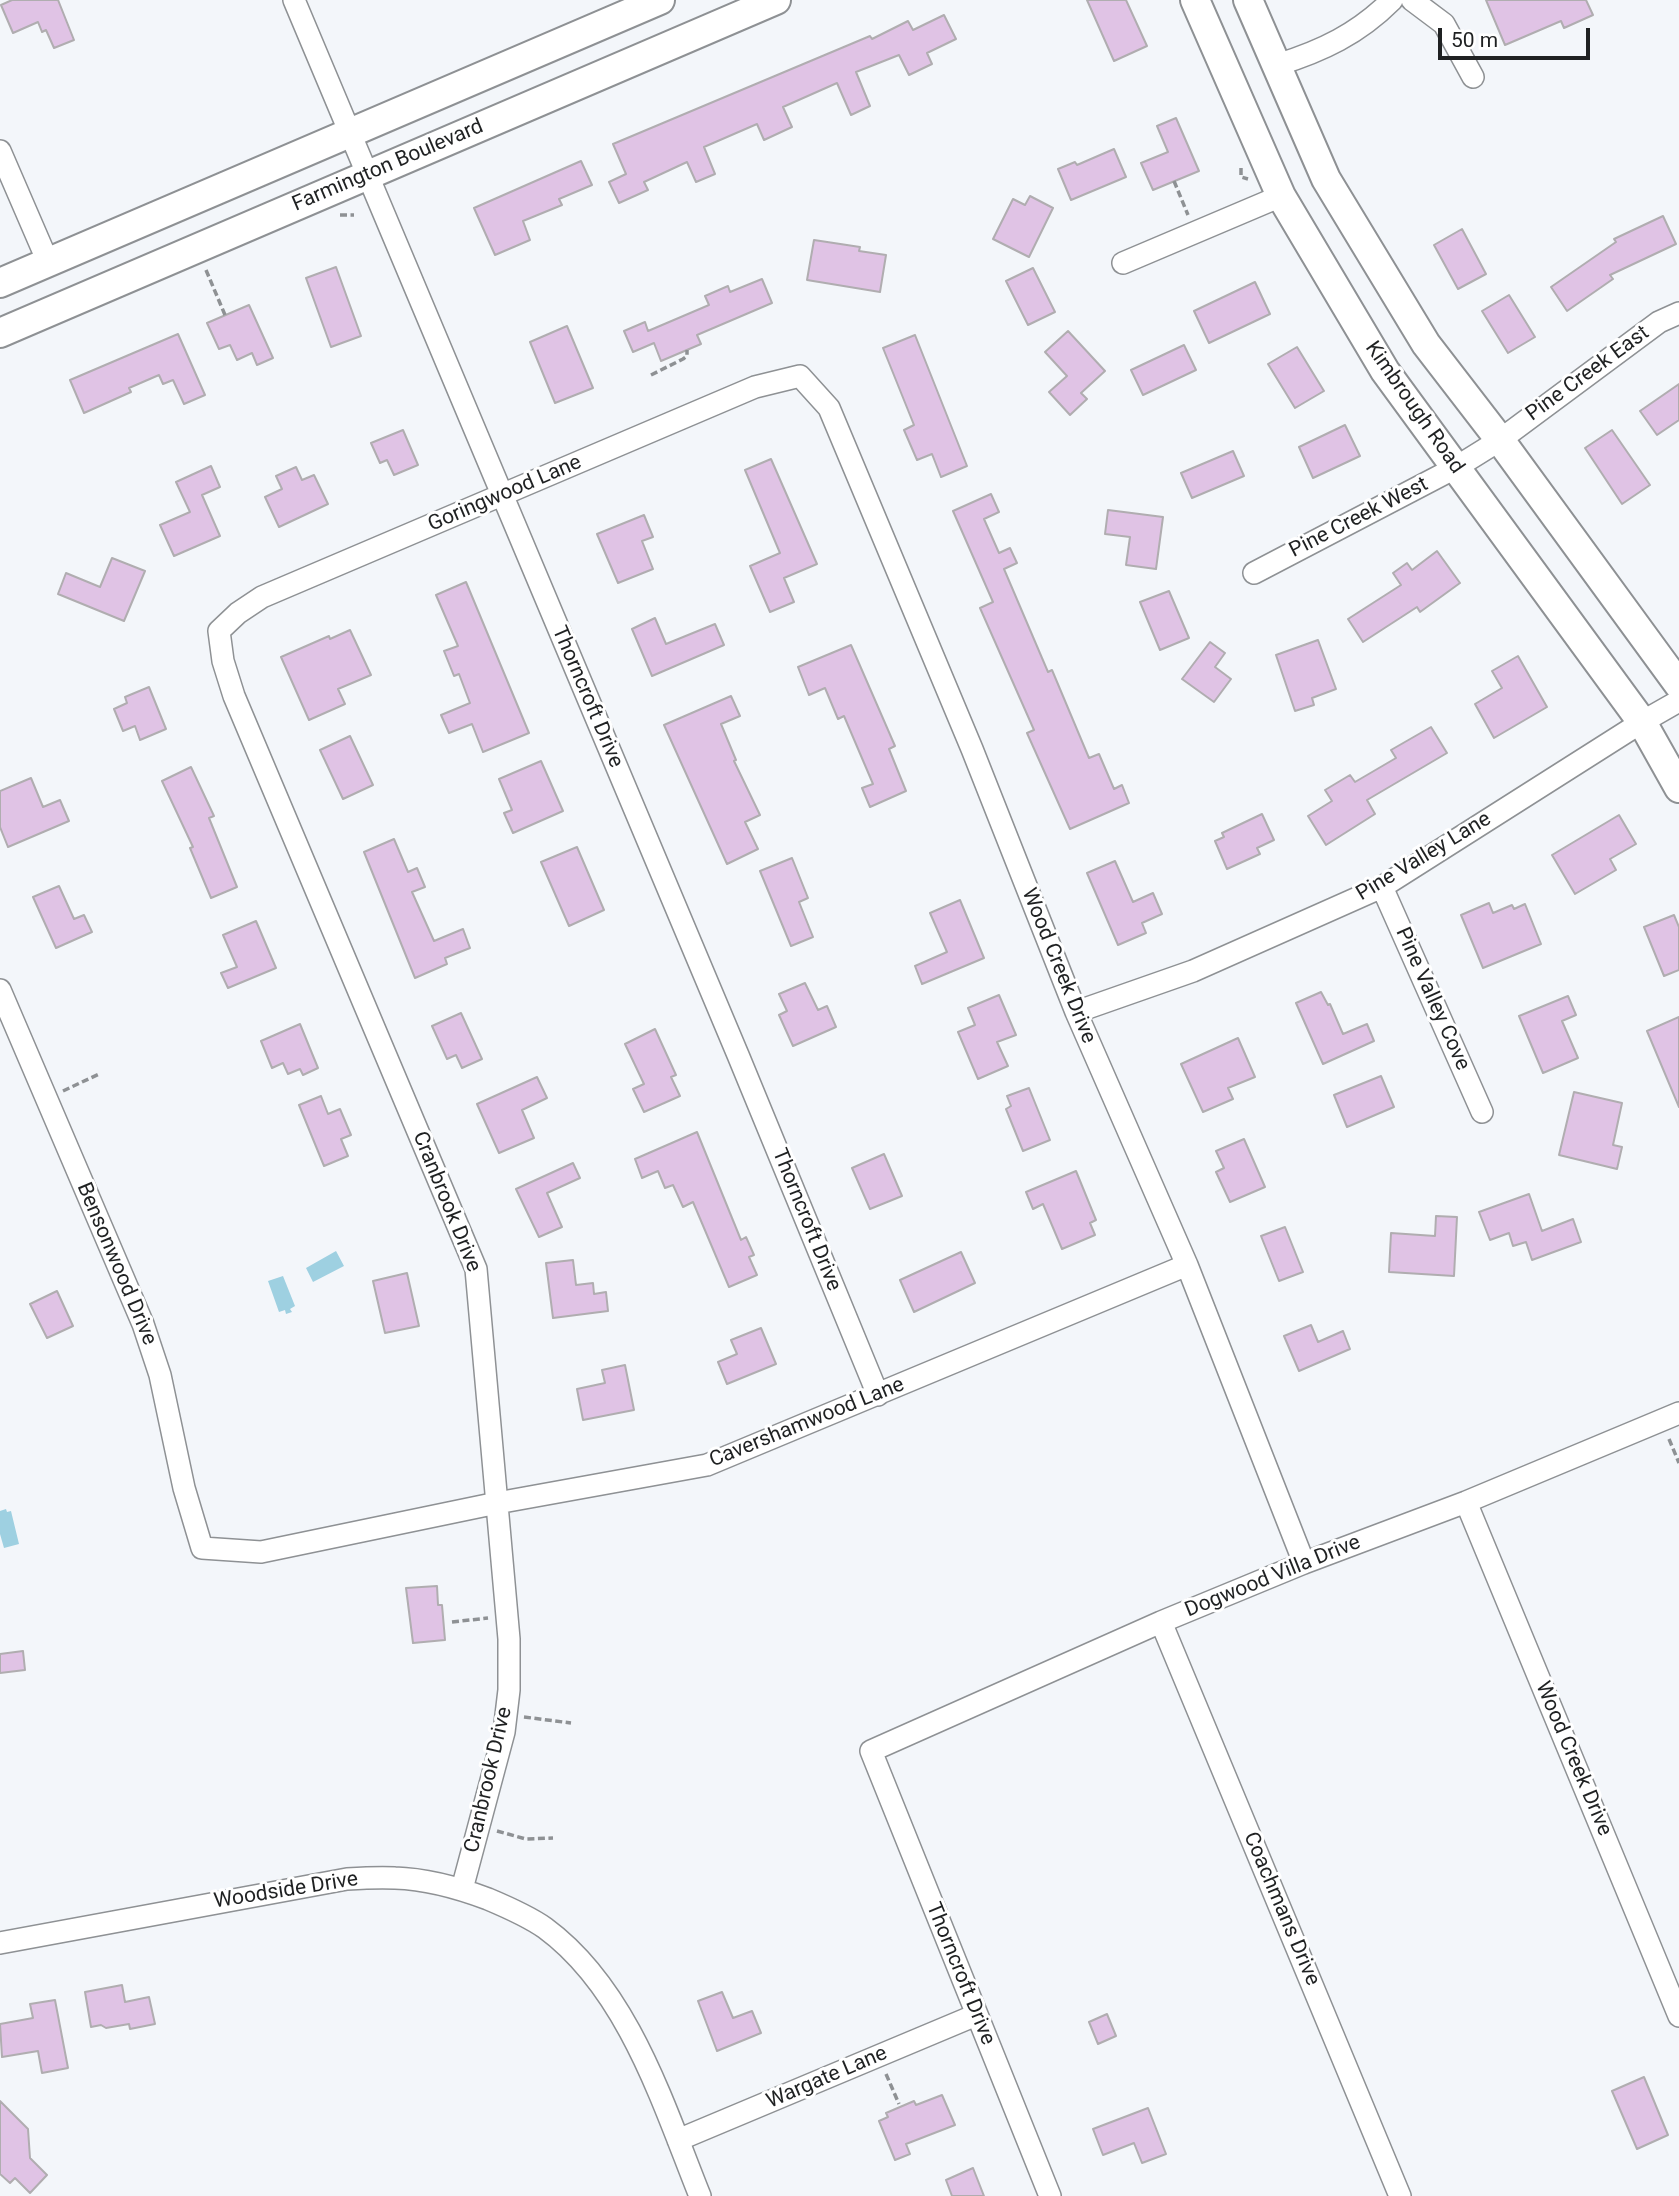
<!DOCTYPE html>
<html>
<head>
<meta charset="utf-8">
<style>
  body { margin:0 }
  #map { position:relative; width:1679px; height:2196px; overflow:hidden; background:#f3f6fa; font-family:Roboto,sans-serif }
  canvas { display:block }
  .scale { position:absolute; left:1438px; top:28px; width:152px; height:32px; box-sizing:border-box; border:4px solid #1f2122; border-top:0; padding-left:9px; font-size:21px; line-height:24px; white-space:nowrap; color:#1f2122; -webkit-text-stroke:5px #fff; paint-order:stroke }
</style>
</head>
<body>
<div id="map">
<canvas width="1679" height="2196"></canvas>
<div class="scale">50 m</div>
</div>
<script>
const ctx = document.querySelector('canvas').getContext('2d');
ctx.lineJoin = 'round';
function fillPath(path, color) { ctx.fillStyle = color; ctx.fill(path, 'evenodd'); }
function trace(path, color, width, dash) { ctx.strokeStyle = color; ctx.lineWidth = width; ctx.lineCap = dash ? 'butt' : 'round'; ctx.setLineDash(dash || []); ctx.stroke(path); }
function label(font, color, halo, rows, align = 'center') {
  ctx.font = font + ' Roboto,sans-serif'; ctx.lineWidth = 6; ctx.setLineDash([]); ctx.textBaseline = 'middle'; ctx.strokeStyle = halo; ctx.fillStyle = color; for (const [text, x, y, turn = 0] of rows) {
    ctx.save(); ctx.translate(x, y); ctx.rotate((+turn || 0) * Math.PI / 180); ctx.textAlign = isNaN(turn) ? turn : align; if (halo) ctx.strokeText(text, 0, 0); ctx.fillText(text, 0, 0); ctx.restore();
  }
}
const water = new Path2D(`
  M336,1251L344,1266L313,1282L306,1268Z
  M283,1276L295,1306L290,1309L292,1312L286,1314L285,1310L279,1312L268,1281Z
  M6,1509L7,1512L11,1511L19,1544L4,1548L0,1534V1511Z`);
const building = new Path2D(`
  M12,0H58L74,40L54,48L46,30L42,32L38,22L13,33L1,5Z
  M1087,0H1126L1147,46L1114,61Z
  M1486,0H1586L1593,15L1564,28L1561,21L1505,45Z
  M944,15L956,39L927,53L932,64L909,75L899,55L856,72L870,106L851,115L837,83L783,107L792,127L764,140L757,124L704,147L715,174L696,182L687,162L644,182L648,190L619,203L609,182L626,174L613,144L870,36L872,39L908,21L913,30Z
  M1176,118L1199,171L1153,190L1141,163L1168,152L1157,126Z
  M1114,149L1126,177L1071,200L1058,169L1075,162L1077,165Z
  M581,161L592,185L559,199L562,205L523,221L530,240L495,255L474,208Z
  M1030,196L1053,208L1029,257L993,239L1013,199L1025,205Z
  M1663,216L1676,244L1610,275L1613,279L1567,311L1551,287L1616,242L1614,239Z
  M1462,229L1486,274L1458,289L1434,245Z
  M814,240L860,247L859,251L886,255L880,292L807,280Z
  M336,267L361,336L331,347L306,278Z
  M1033,268L1055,312L1028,325L1006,281Z
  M762,279L772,303L697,335L701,344L661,361L654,343L633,352L624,331L645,322L648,331L709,305L705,296L728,286L730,292Z
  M1255,282L1270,314L1209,343L1194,311Z
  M1509,295L1535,337L1508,353L1482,311Z
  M249,305L273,358L257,365L252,353L237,360L230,345L219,349L207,323Z
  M567,326L593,388L555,403L530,342Z
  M1068,331L1105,371L1081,393L1087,399L1070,415L1049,392L1067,376L1045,352Z
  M178,334L205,395L184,404L173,380L163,384L159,375L129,388L131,392L84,413L70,380Z
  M915,335L967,466L941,477L932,454L917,460L904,430L914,425L883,348Z
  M1184,345L1196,370L1143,395L1131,370Z
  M1297,347L1324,391L1295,408L1268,364Z
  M1679,384V420L1657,435L1640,411Z
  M1345,425L1360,456L1313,478L1299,447Z
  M403,430L418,465L394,475L387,460L380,463L371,443Z
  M1612,430L1650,485L1622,504L1585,448Z
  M1233,451L1244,476L1192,498L1181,473Z
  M771,459L817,564L784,578L794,602L770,612L750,566L780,553L745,470Z
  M211,466L220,487L202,495L220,536L174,556L160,525L190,512L176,482Z
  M296,467L302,480L314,475L328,504L279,527L265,497L282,489L276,476Z
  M991,494L999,512L984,519L999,553L1010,548L1017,563L1004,569L1048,672L1052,670L1089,758L1099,754L1114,789L1122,785L1129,803L1070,829L1027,733L1034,730L980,608L993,602L953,511Z
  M1108,510L1163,517L1156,569L1126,565L1130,537L1105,534Z
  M644,515L653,537L642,541L653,569L618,583L597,534Z
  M1437,551L1460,583L1420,612L1417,607L1363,642L1348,619L1401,585L1393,573L1407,563L1412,570Z
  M112,558L145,571L124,621L58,594L66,573L100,587Z
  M466,582L529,733L483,752L472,724L449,733L441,715L470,703L459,674L454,676L444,651L458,646L436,595Z
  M1169,591L1189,638L1160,650L1140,602Z
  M655,618L666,644L715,624L724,645L652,676L632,629Z
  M350,630L371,675L338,689L345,704L309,720L281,657L329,636L330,639Z
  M1318,640L1336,689L1312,698L1314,705L1295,711L1276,655Z
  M1210,642L1225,653L1215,667L1231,679L1214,702L1182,679Z
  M851,645L895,746L889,749L906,791L870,807L862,788L873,784L844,716L838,719L825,688L809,695L798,667Z
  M1518,656L1547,707L1494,738L1475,704L1502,688L1492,671Z
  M149,687L166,729L140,740L135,726L123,731L114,709L127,703L125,697Z
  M731,696L740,716L721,724L736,760L734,761L760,815L745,822L758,849L727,864L664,725Z
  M1431,727L1447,753L1367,800L1375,814L1326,845L1308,816L1332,801L1325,790L1350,775L1355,782L1396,758L1391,750Z
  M350,736L373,785L343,799L320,750Z
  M541,761L563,811L513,833L504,813L512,810L499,779Z
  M191,767L214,816L209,818L237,887L211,898L190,848L193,847L162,781Z
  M31,778L43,807L60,800L69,821L8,847L0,827V791Z
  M1262,814L1274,840L1257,848L1260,854L1227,869L1215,841L1224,837L1222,833Z
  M1619,815L1636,844L1610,859L1616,870L1575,894L1552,855Z
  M394,839L408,872L417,868L425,887L412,892L434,941L463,929L470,948L445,958L447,964L415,978L364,852Z
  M577,847L604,910L569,926L541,862Z
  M792,858L808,898L799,902L813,937L791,946L760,871Z
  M1115,861L1133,902L1153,893L1162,914L1142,923L1146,933L1118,945L1087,873Z
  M59,886L74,919L84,915L92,932L56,948L33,897Z
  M960,900L984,958L922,984L915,966L947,952L930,913Z
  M1489,903L1493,913L1512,905L1514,909L1525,904L1541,944L1483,968L1461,915Z
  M1674,915L1679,927V970L1664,976L1644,927Z
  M256,921L276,968L228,988L221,973L237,967L223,935Z
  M805,983L818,1010L827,1006L836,1027L793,1046L779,1015L787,1011L779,994Z
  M1321,992L1328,1005L1330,1004L1343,1034L1367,1024L1374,1041L1323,1064L1296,1003Z
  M999,995L1016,1035L997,1042L1008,1066L978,1079L958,1032L975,1025L968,1008Z
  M1568,996L1576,1015L1562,1021L1578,1058L1543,1073L1519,1016Z
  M461,1013L482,1059L462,1068L456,1055L447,1059L432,1026Z
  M1679,1017V1107L1647,1031Z
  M300,1024L318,1068L303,1075L300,1069L288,1074L283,1063L272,1068L261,1041Z
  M655,1029L676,1075L671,1077L680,1096L644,1112L633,1089L644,1084L625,1044Z
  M1238,1038L1255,1077L1228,1088L1233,1099L1203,1112L1181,1064Z
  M1381,1076L1394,1107L1347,1127L1334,1095Z
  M537,1077L547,1098L522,1110L534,1138L499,1153L477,1104Z
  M1029,1088L1050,1140L1023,1151L1006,1109L1011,1106L1007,1096Z
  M1574,1092L1622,1103L1613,1145L1622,1147L1617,1169L1559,1155Z
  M321,1096L328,1114L340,1109L351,1135L341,1139L348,1156L324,1166L299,1105Z
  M697,1132L741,1240L746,1237L754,1255L749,1257L757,1275L729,1287L693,1202L683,1207L673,1185L665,1188L658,1171L642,1178L635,1159Z
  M1244,1139L1265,1187L1230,1202L1216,1172L1224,1168L1216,1151Z
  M884,1154L902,1196L870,1209L852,1168Z
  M573,1163L580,1178L547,1193L562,1227L539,1237L516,1189Z
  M1076,1171L1096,1220L1090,1223L1095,1235L1062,1249L1043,1204L1033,1209L1026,1192Z
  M1529,1194L1542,1231L1573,1219L1581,1242L1532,1260L1526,1242L1513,1246L1509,1233L1490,1240L1479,1212Z
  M1436,1216L1457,1217L1454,1276L1389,1272L1391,1233L1435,1236Z
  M1285,1227L1303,1272L1279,1281L1261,1236Z
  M961,1252L975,1283L914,1312L900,1280Z
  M573,1260L576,1285L593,1283L594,1294L606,1292L608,1311L553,1318L546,1263Z
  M407,1273L419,1326L385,1333L373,1281Z
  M57,1291L73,1326L47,1338L30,1304Z
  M1311,1325L1318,1342L1343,1331L1350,1349L1299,1371L1284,1336Z
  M761,1328L776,1364L727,1384L718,1362L737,1354L731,1340Z
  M625,1365L634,1410L583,1420L577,1389L605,1383L602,1370Z
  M437,1586L438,1605H442L445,1640L413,1643L406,1588Z
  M23,1651L25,1670L0,1673V1654Z
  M122,1985L125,2002L149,1997L155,2024L130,2029L129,2024L106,2028L101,2025L91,2027L85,1992Z
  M722,1992L733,2018L752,2011L761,2033L717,2051L698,2001Z
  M55,2000L68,2068L42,2073L38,2051L2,2057L0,2024L33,2018L30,2004Z
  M1107,2014L1116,2036L1098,2044L1089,2022Z
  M1644,2077L1668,2135L1637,2149L1612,2091Z
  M942,2095L955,2125L906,2144L910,2154L895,2160L879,2121L888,2117L886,2113L914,2101L916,2105Z
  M0,2101L28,2129L30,2158L47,2175L30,2193L15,2178L10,2183L0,2174Z
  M1148,2108L1166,2154L1142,2163L1134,2143L1103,2155L1093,2129Z
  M973,2168L984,2196H952L946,2180Z`);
const path = new Path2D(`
  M1241,168V177L1248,179
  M1174,181L1188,215
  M340,215H354
  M206,270L225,315
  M651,375L683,359L687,356V350
  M63,1091L99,1074
  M1669,1439L1679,1463
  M452,1622L488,1618
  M524,1717L571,1723
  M497,1831L526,1839L553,1838
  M886,2074L899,2104`);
const street = new Path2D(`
  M294,0L738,1055L878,1395
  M1412,0L1444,24L1473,77
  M1277,65C1322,51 1358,34 1392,0
  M0,151L48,262
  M1123,263L1281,196
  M1254,573L1455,468L1500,440L1659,322L1679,313
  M1382,887L1482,1112
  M0,990L143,1324L160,1375L184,1488L202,1548L261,1552L497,1503L707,1465L1187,1265
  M1076,1012L1193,971L1382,887L1642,722L1679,701
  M1466,1502L1679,2016
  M1161,1622L1400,2196
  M462,1889L504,1732L509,1690V1639L476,1269L234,696L223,661L219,631L238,613L262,597L755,387L800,376L829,408L972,749L1076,1012L1187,1265L1304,1563
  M0,1943L347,1879C363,1878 379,1877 395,1878C426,1879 459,1888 488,1899C507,1907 528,1916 545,1928C628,1989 663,2104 700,2196
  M678,2140L976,2015
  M1050,2196L871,1751L1161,1622L1304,1563L1466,1502L1679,1413`);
const secondary = new Path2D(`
  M1195,0L1281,196L1385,371L1642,722L1679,788
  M1248,0L1326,179L1426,344L1500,440L1679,685
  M0,283L660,0
  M0,333L776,0`);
const streetNames = [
  ["Farmington Boulevard",388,166,-23],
  ["Pine Creek East",1588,374,-36],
  ["Kimbrough Road",1414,408,55],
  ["Goringwood Lane",505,494,-23],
  ["Pine Creek West",1359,518,-27],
  ["Thorncroft Drive",587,697,67],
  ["Pine Valley Lane",1424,857,-31],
  ["Wood Creek Drive",1058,966,68],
  ["Pine Valley Cove",1432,999,66],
  ["Cranbrook Drive",446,1202,68],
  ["Thorncroft Drive",806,1220,68],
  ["Bensonwood Drive",116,1264,67],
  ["Cavershamwood Lane",807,1423,-22],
  ["Dogwood Villa Drive",1273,1577,-22],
  ["Wood Creek Drive",1573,1759,67],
  ["Cranbrook Drive",489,1780,-77],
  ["Woodside Drive",286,1891,-9],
  ["Coachmans Drive",1281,1909,67],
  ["Thorncroft Drive",960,1974,68],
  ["Wargate Lane",827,2078,-23]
];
fillPath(water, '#9ed0e1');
fillPath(building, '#e0c3e5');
trace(building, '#b0adb0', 2);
trace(street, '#8e9194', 24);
trace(secondary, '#8e9194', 32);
trace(path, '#8e9194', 3.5, [7, 3.5]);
trace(street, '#fff', 21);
trace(secondary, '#fff', 28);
label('21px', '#1f2122', '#fff', streetNames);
</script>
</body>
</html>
